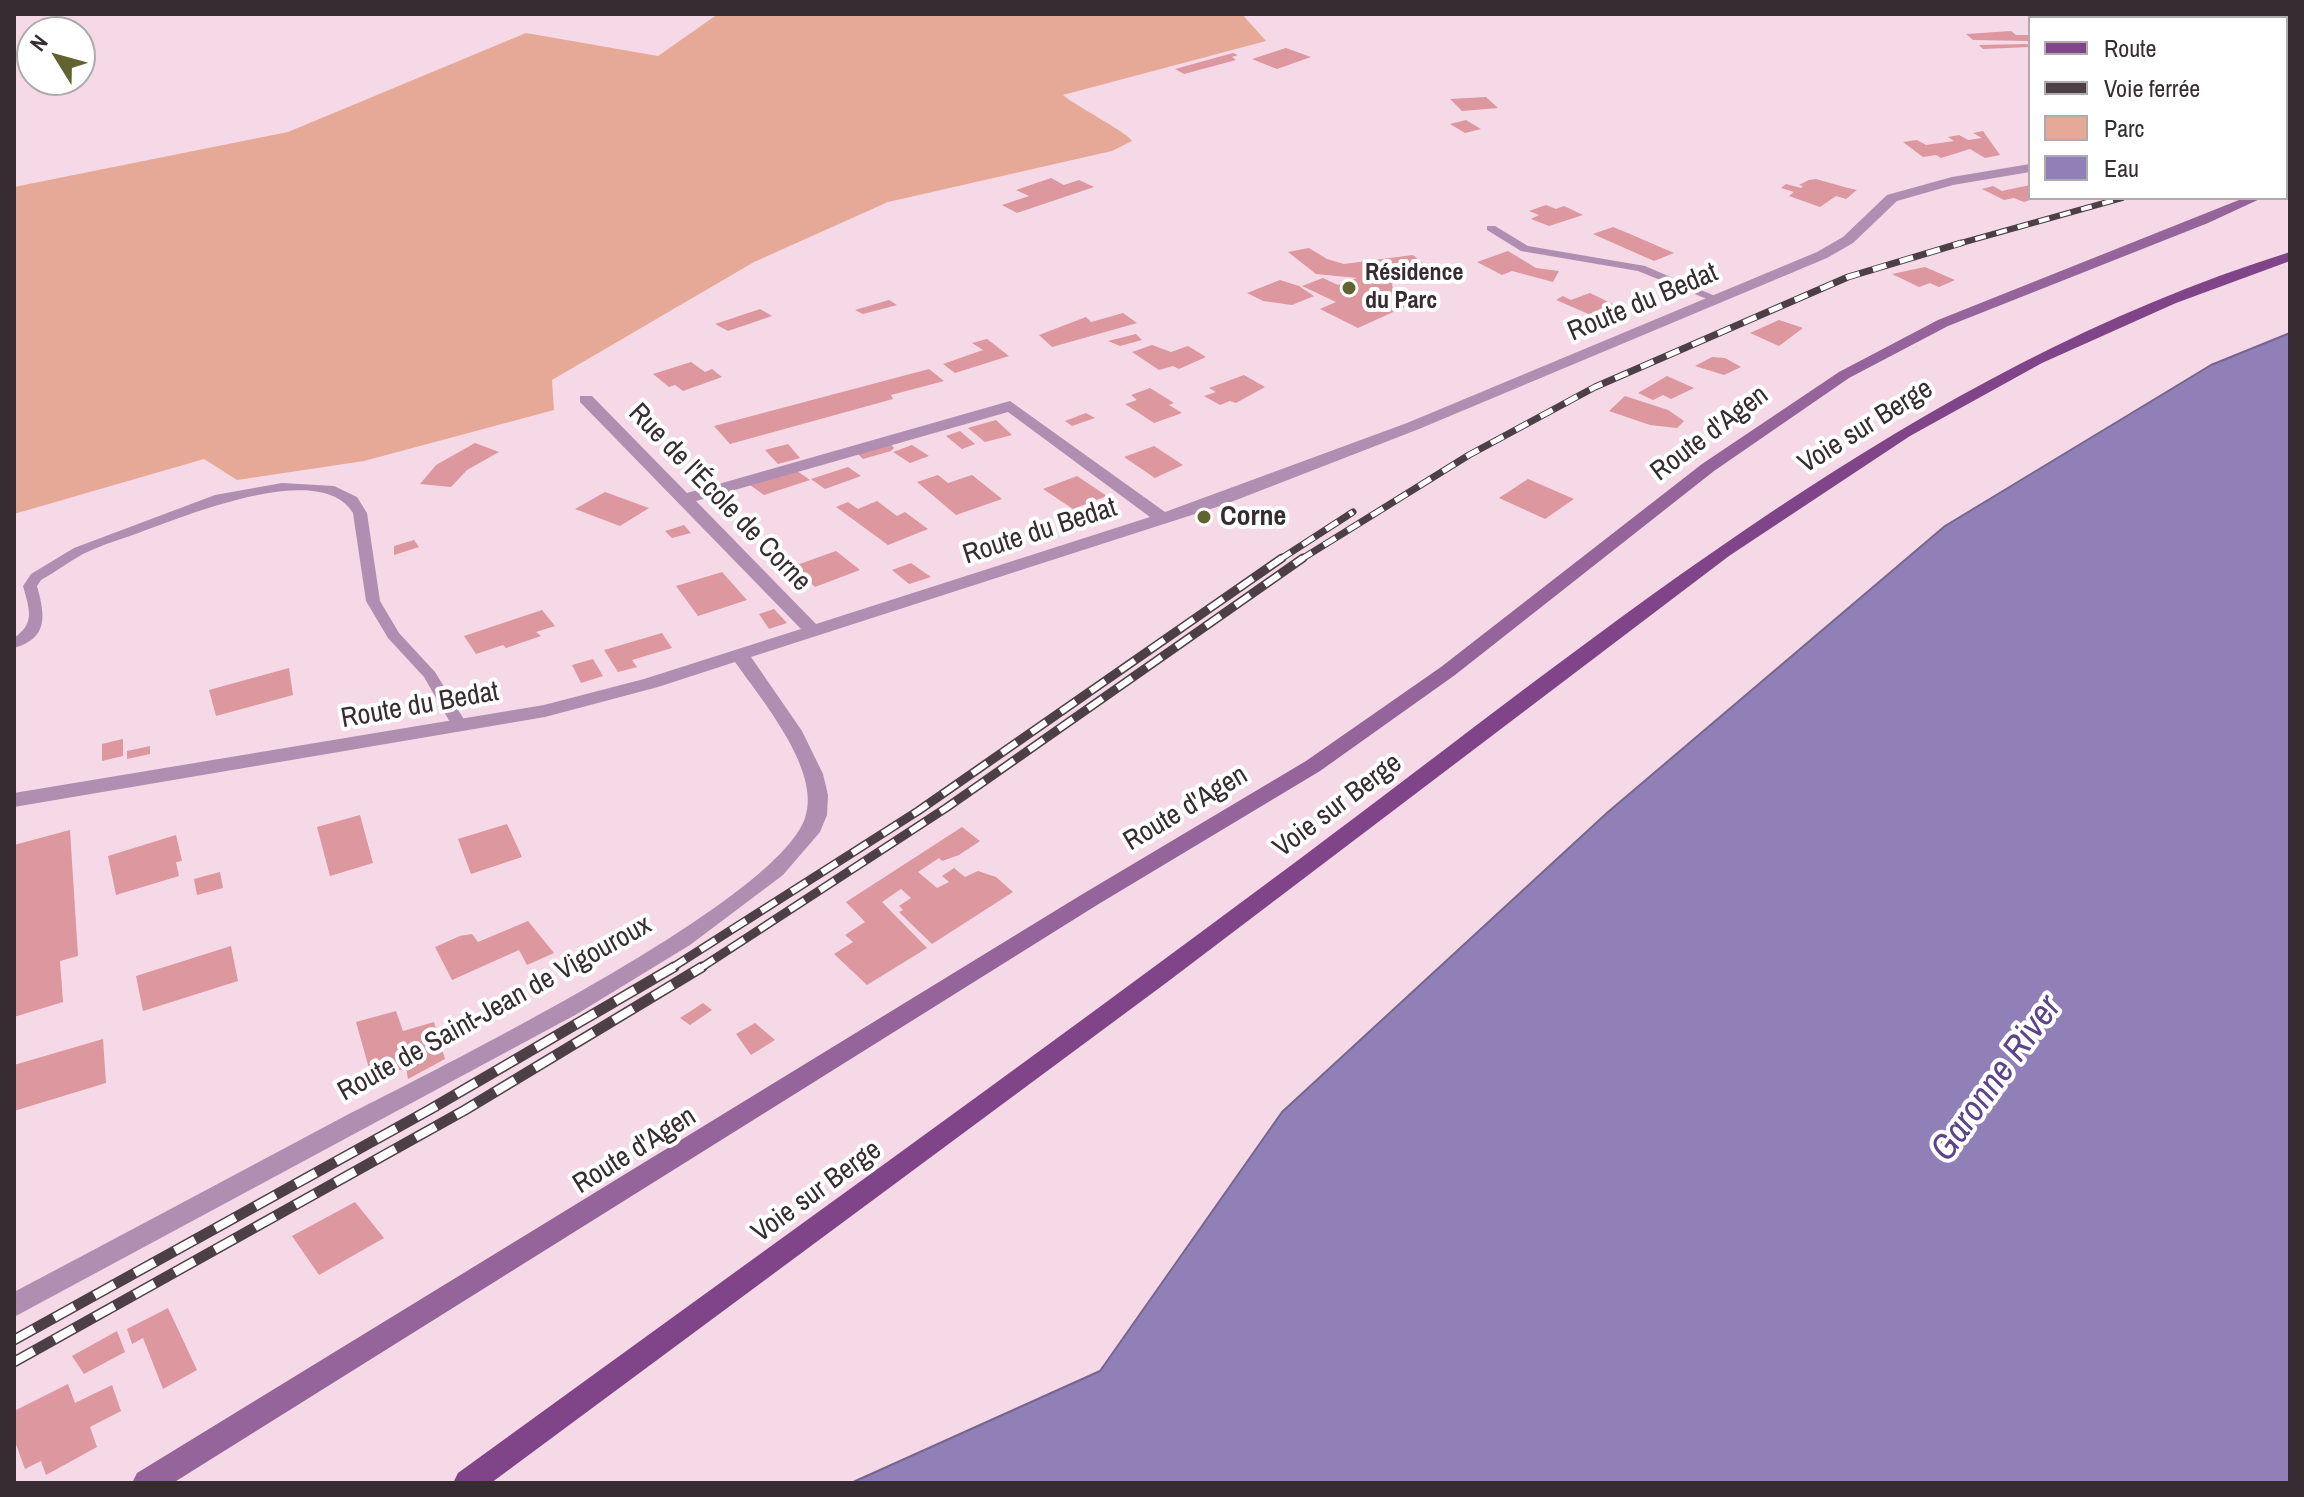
<!DOCTYPE html>
<html>
<head>
<meta charset="utf-8">
<style>
  body { margin:0 }
  #map { position:relative; width:2304px; height:1497px; overflow:hidden; background:#f5d9e6; font-family:"Archivo Narrow",sans-serif }
  canvas { display:block }
  .frame { position:absolute; inset:0; border:16px solid #372c31; pointer-events:none }
  .legend { position:absolute; left:2028px; top:16px; width:260px; height:184px; box-sizing:border-box; background:#fff; border:2px solid #afabad; margin:0; padding:10px 14px; list-style:none; font-size:24px; color:#372c31 }
  .legend li { display:flex; align-items:center; gap:16px; height:40px }
  .legend b { width:40px; border:2px solid #afabad }
  .north { position:absolute; left:16px; top:16px; width:80px; height:80px; box-sizing:border-box; background:#fff; border:2px solid #afabad; border-radius:50%; rotate:307deg; font-size:22px; font-weight:700; line-height:32px; text-align:center; color:#372c31 }
  .north::after { content:''; display:block; margin:auto; width:28px; height:36px; background:#616330; clip-path:polygon(50% 0,100% 100%,50% 72%,0 100%) }
</style>
</head>
<body>
<div id="map">
<canvas width="2304" height="1497"></canvas>
<div class="frame"></div>
<ul class="legend">
<li><b style="height:10px;background:#804588"></b>Route</li>
<li><b style="height:10px;background:#4c3f45"></b>Voie ferrée</li>
<li><b style="height:22px;background:#e7a997"></b>Parc</li>
<li><b style="height:22px;background:#917fb7"></b>Eau</li>
</ul>
<div class="north">N</div>
</div>
<script>
const ctx = document.querySelector('canvas').getContext('2d');
ctx.lineJoin = 'round';
function fillPath(path, color) { ctx.fillStyle = color; ctx.fill(path, 'evenodd'); }
function trace(path, color, width, dash) { ctx.strokeStyle = color; ctx.lineWidth = width; ctx.lineCap = dash ? 'butt' : 'round'; ctx.setLineDash(dash || []); ctx.stroke(path); }
function label(font, color, halo, rows, align = 'center') {
  ctx.font = font + ' "Archivo Narrow",sans-serif'; ctx.lineWidth = 8; ctx.setLineDash([]); ctx.textBaseline = 'middle'; ctx.strokeStyle = halo; ctx.fillStyle = color; for (const [text, x, y, turn = 0] of rows) {
    ctx.save(); ctx.translate(x, y); ctx.rotate((+turn || 0) * Math.PI / 180); ctx.textAlign = isNaN(turn) ? turn : align; if (halo) ctx.strokeText(text, 0, 0); ctx.fillText(text, 0, 0); ctx.restore();
  }
}
const green = new Path2D(`
  M718,14H1242L1266,41L1063,95C1074,105 1130,134 1132,141L1112,151L888,202L754,262L552,380L554,410L364,461L237,480L204,459L14,514V187L288,132L526,33L658,56Z`);
const water = new Path2D(`
  M2290,333V1483H851L1100,1371L1282,1112L1608,812L1945,526L2211,365Z`);
const building = new Path2D(`
  M2060,14H2108L2114,18H2065Z
  M2011,31L2016,35H2030V41L1973,40L1966,34Z
  M2027,44L2030,47L1983,49L1979,45Z
  M1286,48L1311,57L1277,69L1252,59Z
  M1233,53L1238,55L1232,57L1236,60L1184,74L1175,69Z
  M1486,97L1498,108L1462,111L1450,99Z
  M1466,120L1481,129L1465,133L1450,124Z
  M1983,131L2000,155L1985,158L1970,149L1941,158L1936,155L1923,157L1903,142L1917,140L1926,145L1954,141L1948,137L1959,135L1968,140L1982,138L1973,133Z
  M1051,178L1064,185L1079,180L1094,187L1017,213L1002,205L1029,196L1016,190Z
  M1816,179L1848,188L1857,190L1846,199L1836,196L1820,207L1789,196L1794,192L1781,188L1786,184L1801,188L1803,186L1799,185L1809,180Z
  M2030,185V200L2024,202L2014,198L2004,200L1982,189L1993,186L2002,191Z
  M1546,205L1556,209L1564,206L1583,215L1549,226L1531,219L1539,215L1529,211Z
  M1613,227L1630,234L1674,253L1654,261L1593,234Z
  M1309,248L1327,259L1344,264L1413,255L1424,264L1434,263L1444,274L1392,284L1393,289L1413,303L1358,328L1320,309L1336,302L1302,286L1323,278L1338,285L1357,278L1316,274L1288,252Z
  M1508,251L1536,268L1559,271L1553,282L1512,271L1502,275L1477,262Z
  M1925,267L1955,280L1939,287L1930,283L1919,287L1892,274Z
  M1280,280L1299,286L1314,296L1292,305L1263,301L1247,293Z
  M1590,293L1621,308L1608,314L1600,311L1591,315L1556,300L1563,296L1571,300Z
  M889,300L897,305L863,314L855,310Z
  M760,309L772,316L728,331L715,324Z
  M1123,313L1137,323L1052,347L1039,335L1086,317L1091,322Z
  M1779,320L1803,328L1779,346L1750,333Z
  M1136,334L1142,340L1120,346L1108,341Z
  M987,339L1009,356L955,373L943,364L983,350L972,343Z
  M1152,345L1171,352L1188,346L1206,357L1179,369L1173,366L1159,370L1132,352Z
  M1712,357L1725,358L1741,367L1724,375L1695,366Z
  M691,362L705,372L712,369L722,377L683,391L675,385L669,387L653,374Z
  M929,369L944,381L891,395L893,399L730,444L714,426Z
  M1244,375L1265,387L1236,403L1230,401L1220,405L1204,396L1216,392L1209,388Z
  M1667,376L1694,388L1671,399L1663,395L1653,400L1638,393Z
  M1150,388L1174,403L1169,405L1182,413L1154,423L1125,404L1137,400L1131,395Z
  M1625,396L1668,410L1684,421L1677,428L1650,425L1609,411Z
  M1086,413L1095,418L1072,426L1065,421Z
  M996,420L1012,435L985,442L968,428Z
  M960,431L975,444L962,449L946,436Z
  M475,443L499,452L467,470L451,487L420,484L436,465Z
  M788,444L800,458L778,464L765,450Z
  M891,444L894,448L891,451L863,459L858,454Z
  M912,445L929,456L910,463L893,452Z
  M1154,446L1183,465L1155,478L1124,457Z
  M848,467L861,476L825,489L811,479Z
  M797,471L810,480L764,495L750,485Z
  M938,475L948,483L972,475L1002,499L956,515L917,482Z
  M1077,476L1107,496L1073,509L1043,489Z
  M1528,479L1574,499L1545,519L1499,498Z
  M605,492L649,508L620,526L575,509Z
  M877,501L897,516L905,512L928,529L888,545L836,507L848,502L858,509Z
  M684,525L691,533L672,538L665,531Z
  M414,540L419,547L394,555V546Z
  M993,544L1005,553L988,558L976,549Z
  M836,551L860,570L815,587L794,566Z
  M911,563L931,577L909,584L892,570Z
  M722,572L747,600L698,616L676,586Z
  M774,609L787,623L769,629L759,614Z
  M542,610L555,626L536,632L541,636L506,648L503,645L476,654L464,636Z
  M662,633L672,648L632,660L637,667L618,672L604,650Z
  M593,659L603,676L581,683L572,665Z
  M289,668L293,695L216,716L209,690Z
  M123,739V756L102,761V744Z
  M150,746V754L127,759V751Z
  M360,815L373,863L330,876L317,827Z
  M507,824L522,857L471,874L458,839Z
  M962,827L980,841L959,855L942,861L939,858L918,872L937,888L949,882L942,876L954,868L965,877L978,871L996,877L1013,892L932,944L899,912L903,910L899,906L911,898L901,889L882,902L927,948L867,985L834,954L853,942L845,935L865,922L846,902Z
  M70,830L78,956L60,961L63,1002L14,1017V845Z
  M176,835L182,861L176,862L179,876L116,895L108,856Z
  M220,872L223,888L197,895L194,879Z
  M528,921L554,953L527,965L519,950L452,980L435,947L460,936L472,934L478,942Z
  M231,946L238,981L143,1011L136,976Z
  M703,1003L712,1010L690,1025L680,1018Z
  M396,1011L403,1031L434,1022L445,1059L408,1079L406,1068L372,1079L356,1022Z
  M755,1023L775,1040L751,1055L736,1034Z
  M103,1039L106,1083L14,1111V1065Z
  M355,1202L384,1238L319,1275L292,1236Z
  M168,1308L197,1370L163,1389L143,1338L132,1344L127,1329Z
  M117,1331L125,1352L84,1374L72,1356Z
  M68,1384L75,1403L112,1385L121,1411L90,1427L97,1447L46,1475L41,1461L25,1469L14,1439V1411Z`);
const lane = new Path2D(`
  M2290,132V138L2286,139V133Z
  M1487,226H1495L1528,246L1645,266L1722,299L1712,301L1638,271L1521,251L1487,230Z
  M282,483L334,486L357,497L367,513L380,601L399,633L435,672L468,726L466,729H454L424,677L388,638L366,601L353,513C321,460 191,514 146,530C126,538 103,544 83,554C69,562 55,572 41,580L37,586C45,615 49,638 14,648V638C36,623 29,608 23,586L31,574L74,548L215,495Z`);
const street = new Path2D(`
  M2290,108V116L2286,117V109Z
  M2030,164V172L1953,185L1897,201L1853,243L1827,258L1419,429L1226,504L751,657L802,731L823,774L828,795L827,815L820,832L783,875L690,945L577,1014L14,1317V1292C120,1236 225,1180 330,1124C422,1076 775,905 805,818C822,771 761,699 735,662L658,687L545,717L14,807V793L544,705L644,679L801,629L580,402V396H592L687,493L1010,401L1165,512L1407,423L1817,252L1843,237L1887,195L1952,177ZM1008,412L1150,517L816,624L696,501Z`);
const secondary = new Path2D(`
  M2290,178V186L2286,187V179Z
  M2244,198H2262L2208,223L1948,326L1849,378L1714,471L1455,675L1320,771L1097,905L173,1483H132L137,1473L1081,895L1306,761L1441,667L1702,464L1839,372L1938,320Z`);
const primary = new Path2D(`
  M2290,252V261L2176,303L2042,363L1910,436L1729,556L1166,983L491,1483H453L458,1473C739,1269 1022,1066 1301,858C1611,627 1915,369 2290,252Z`);
const railFar3 = new Path2D(`
  M2286,163L2290,162
  M1954,245L2122,198`);
const railFar2 = new Path2D(`
  M1279,560L1353,512
  M1300,560L1469,455L1595,387L1848,277L1961,243`);
const railFar1 = new Path2D(`
  M670,969L918,811L1282,558
  M699,969L946,808L1303,558`);
const rail = new Path2D(`
  M14,1340L429,1110L674,967
  M14,1362L465,1110L702,967`);
const markers = [
  [1349,288,8,"#616330"],
  [1204,517,8,"#616330"]
];
const farPoinames = [
  ["Résidence",1365,274],
  ["du Parc",1365,302]
];
const streetNames = [
  ["Route du Bedat",1643,303,-23],
  ["Voie sur Berge",1866,427,-32],
  ["Route d'Agen",1710,434,-37],
  ["Rue de l'École de Corne",719,498,46],
  ["Route du Bedat",1040,532,-18],
  ["Route du Bedat",420,706,-10],
  ["Voie sur Berge",1338,806,-37],
  ["Route d'Agen",1186,809,-31],
  ["Route de Saint-Jean de Vigouroux",495,1009,-29],
  ["Route d'Agen",635,1151,-32],
  ["Voie sur Berge",817,1192,-36]
];
const poiNames = [
  ["Corne",1220,517]
];
const nearWaternames = [
  ["Garonne River",1997,1079,-54]
];
fillPath(green, '#e7a997');
fillPath(water, '#917fb7');
trace(water, '#76668f', 2);
fillPath(building, '#dc979f');
fillPath(lane, '#af8eb2');
fillPath(street, '#af8eb2');
fillPath(secondary, '#94649a');
fillPath(primary, '#804588');
trace(railFar3, '#4c3f45', 6);
trace(railFar2, '#4c3f45', 7);
trace(railFar1, '#4c3f45', 9);
trace(rail, '#4c3f45', 11);
trace(railFar3, '#fff', 4, [11]);
trace(railFar2, '#fff', 5, [14]);
trace(railFar1, '#fff', 6, [18]);
trace(rail, '#fff', 8, [23]);
for (const [x, y, r, color] of markers) { const dot = new Path2D(); dot.arc(x, y, r, 0, 2 * Math.PI); ctx.fillStyle = color; ctx.fill(dot); trace(dot, '#fff', 3); }
label('bold 24px', '#372c31', '#fff', farPoinames, 'left');
label('28px', '#372c31', '#fff', streetNames);
label('bold 28px', '#372c31', '#fff', poiNames, 'left');
label('italic 36px', '#5d448a', '#fff', nearWaternames);
</script>
</body>
</html>
